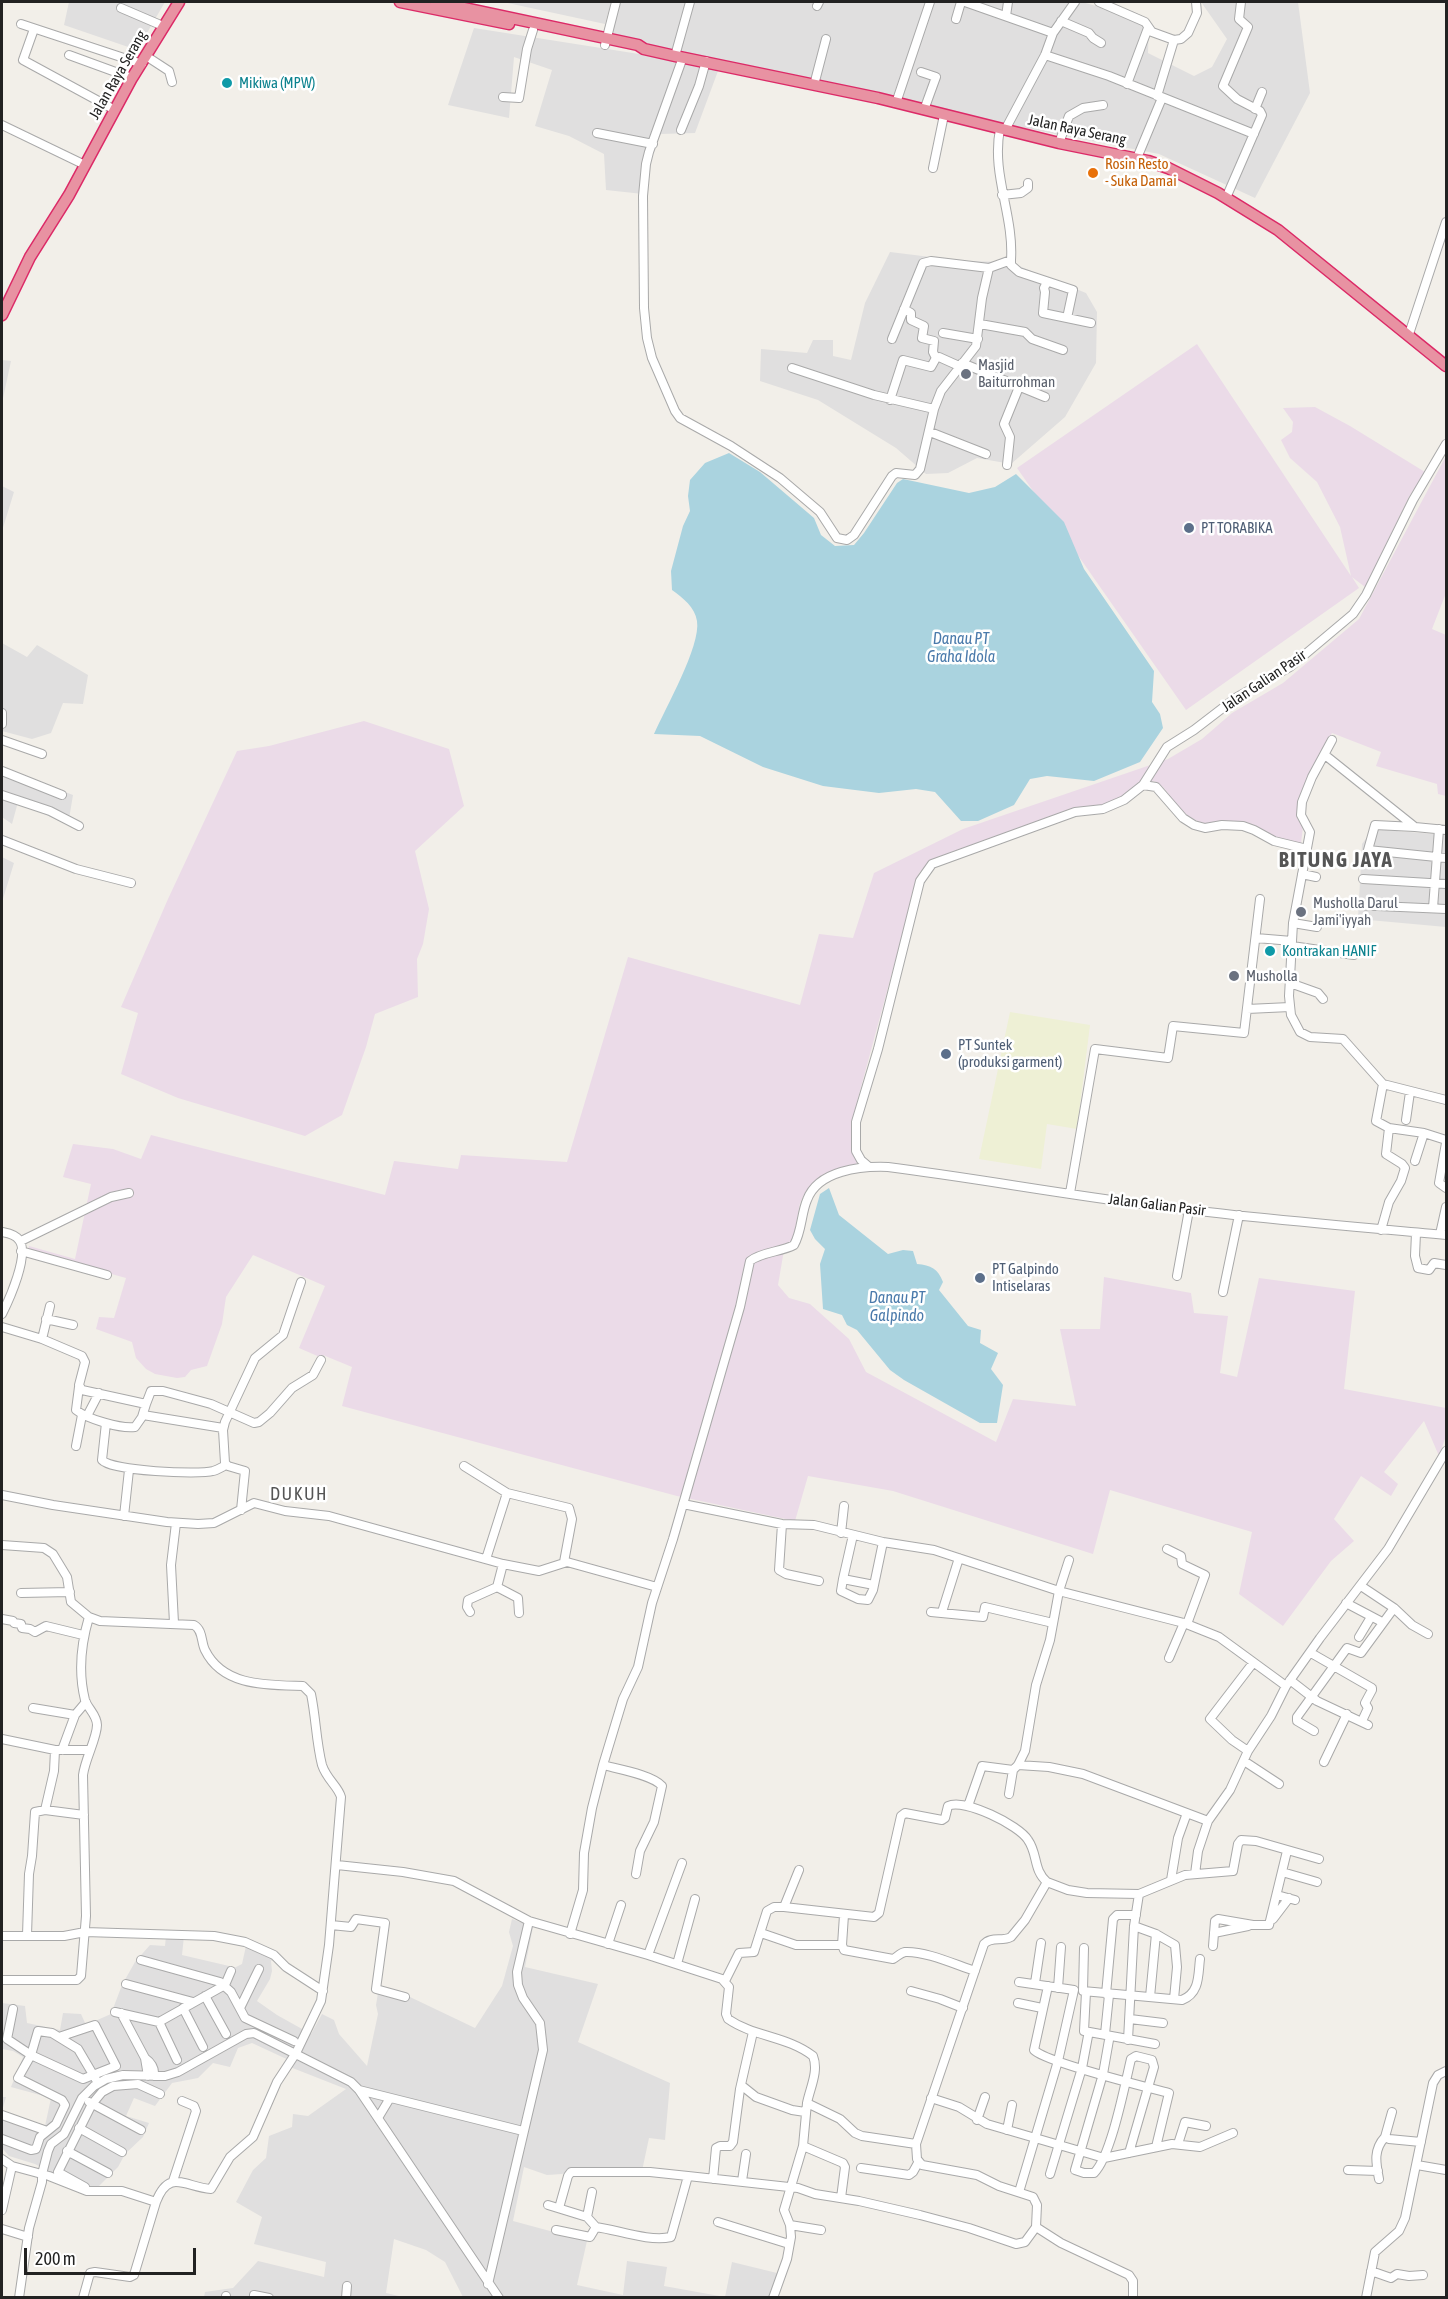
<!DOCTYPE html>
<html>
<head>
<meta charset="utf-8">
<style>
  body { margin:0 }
  #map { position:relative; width:1448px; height:2299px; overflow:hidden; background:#f2efe9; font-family:"Asap Condensed",sans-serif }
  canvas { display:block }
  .frame { position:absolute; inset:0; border:3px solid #222; pointer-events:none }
  .scale { position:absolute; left:24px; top:2248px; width:172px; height:27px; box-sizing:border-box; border:3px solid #222; border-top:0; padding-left:8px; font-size:18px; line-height:21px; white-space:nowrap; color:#222; -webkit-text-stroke:4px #fff; paint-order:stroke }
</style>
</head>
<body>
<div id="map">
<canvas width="1448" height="2299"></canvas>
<div class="frame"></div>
<div class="scale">200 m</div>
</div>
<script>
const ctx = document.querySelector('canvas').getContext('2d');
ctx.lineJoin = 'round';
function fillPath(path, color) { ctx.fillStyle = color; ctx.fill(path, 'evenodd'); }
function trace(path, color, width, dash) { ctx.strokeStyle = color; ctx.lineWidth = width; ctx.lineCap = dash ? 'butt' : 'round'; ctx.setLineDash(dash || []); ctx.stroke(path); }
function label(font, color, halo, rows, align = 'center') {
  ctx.font = font + ' "Asap Condensed",sans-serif'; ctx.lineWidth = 5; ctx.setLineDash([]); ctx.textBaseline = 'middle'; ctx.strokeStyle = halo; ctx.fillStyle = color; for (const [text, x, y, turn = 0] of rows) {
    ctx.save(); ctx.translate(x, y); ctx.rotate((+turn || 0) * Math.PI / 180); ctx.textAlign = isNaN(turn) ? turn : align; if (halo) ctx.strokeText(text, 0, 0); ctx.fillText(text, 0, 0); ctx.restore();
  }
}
const residential = new Path2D(`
  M69,2H165L137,50L64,25Z
  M503,2H611L605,24Z
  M618,2H1082L1149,21L1148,53L1194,76L1212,67L1227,39L1201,2H1298L1310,93L1255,198L1159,154L1014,126L608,36Z
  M474,28L658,57L718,71L695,133L661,134L642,165L643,194L606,190L604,154L569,136L535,126L552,70L514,57L509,118L448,105Z
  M890,252L963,261L1009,262L1086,293L1097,312L1096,363L1065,417L1011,464L977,458L948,473L926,474L896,448L818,400L760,381L761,349L807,353L813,340H833V356L851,360L865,303Z
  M2,360L11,361L2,403Z
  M2,486L14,492L2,531Z
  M2,643L27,657L37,645L88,675L83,704L63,703L51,733L32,739L2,731Z
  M2,768L73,795L68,825L18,802L12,824L2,817Z
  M1373,829L1446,835V927L1358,919L1362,844Z
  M2,857L14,863L2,902Z
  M512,1919L533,1927L525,1967L598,1984L578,2042L670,2083L665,2140L649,2138L642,2171L610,2168L572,2169L562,2174L547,2175L524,2167L513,2221L587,2241L577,2285L623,2295L627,2261L667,2267L664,2286L725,2297L732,2262L777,2273L770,2297H463L445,2262L426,2250L394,2239L386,2293L403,2297H204L205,2292L233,2288L258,2261L324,2277L326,2262L254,2244L262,2217L236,2202L253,2170L266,2158L269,2136L292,2127L293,2114L308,2116L346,2089L290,2067L293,2062L252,2043L238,2048L230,2067L213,2063L198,2078L172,2083L155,2106L134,2098L126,2116L149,2123L143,2137L125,2154L118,2167L96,2189L77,2187L35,2164L9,2156L2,2148V2097H6L2,2111L45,2126L51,2098L11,2087L23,2057L13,2051L2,2049V2003L25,2006L27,2023L60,2030L63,2013L81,2014L86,2025L111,2014L122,1985L135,1962L150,1945L165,1946L166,1936H184L182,1955L229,1966L232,1969L242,1964L246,1946L274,1958L271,1961L272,1971L270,1979L257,2001L277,2015L311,2034L322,2014L334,2020L339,2034L367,2066L378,2014L376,2005L378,1993L410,1997L475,2028L502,1986L513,1946L509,1932Z`);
const industrial = new Path2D(`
  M1197,344L1351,576L1340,527L1317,482L1290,458L1281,440L1292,432L1293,422L1283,408L1315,407L1350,426L1425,472L1409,497L1365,587L1352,577L1359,588L1186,710L1017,468Z
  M1446,456V593L1432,629L1446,635V796L1438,794L1437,784L1376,766L1381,752L1332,733L1299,800L1297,818L1303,826L1301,844L1268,835L1253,826L1236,823L1207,826L1188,816L1178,807L1163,787L1154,781L1136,787L1124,796L1102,806L1081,807L929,862L919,873L854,1113L853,1133L858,1163L827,1174L806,1191L800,1203L793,1240L784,1250L778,1285L789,1298L810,1304L849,1339L866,1372L996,1442L1013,1399L1076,1406L1060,1329H1100L1104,1277L1191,1293L1194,1313L1228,1316L1220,1373L1237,1377L1259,1278L1355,1291L1344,1389L1446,1408V1436L1439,1456L1424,1421L1384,1472L1398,1484L1391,1496L1361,1476L1334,1519L1354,1541L1331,1561L1283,1626L1239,1594L1252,1532L1110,1490L1093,1554L893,1491L808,1476L795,1521L677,1496L342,1406L352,1367L323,1355L322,1358L299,1348L325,1286L253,1255L226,1297L222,1324L207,1366L191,1370L185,1377L177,1378L155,1374L146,1369L136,1358L132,1342L96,1329L99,1317L114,1318L126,1278L28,1251L29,1246L75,1259L91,1184L63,1177L73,1144L113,1149L141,1159L151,1135L385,1195L394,1161L458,1169L461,1155L567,1162L628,957L800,1005L819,934L853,938L874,873L963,829L1168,759L1202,739L1232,713L1283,683L1359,619Z
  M364,721L449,749L464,806L415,851L429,909L423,944L417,959L418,997L375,1014L366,1047L342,1115L305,1136L178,1098L121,1074L138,1013L121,1007L168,899L237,751L269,746Z`);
const farmland = new Path2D(`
  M1010,1012L1090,1025L1077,1129L1047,1124L1041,1169L979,1159Z`);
const water = new Path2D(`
  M729,453L760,472L814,518L821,535L835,546L854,545L864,533L897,483L903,479L969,493L995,487L1016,474L1064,522L1084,569L1154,671L1152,702L1160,714L1163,728L1140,762L1094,781L1047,776L1030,779L1014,805L978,821H961L935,792L916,789L879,793L823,786L763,767L700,736L654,734C665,709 701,646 697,621C695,607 683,598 672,590L671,571L683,526L690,511L688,496L690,480L705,463Z
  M829,1188L839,1215L888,1254L903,1250L913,1251L917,1264C931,1265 938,1269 943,1282L939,1290L968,1326L981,1330L980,1343L998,1353L991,1369L1003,1385L997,1423H980L904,1380L890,1370L857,1330L847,1325L842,1315L823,1309L820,1264L825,1249L815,1239L810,1230L820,1194Z`);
const minor = new Path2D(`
  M965,2L1053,33
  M1099,2L1145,22L1152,32L1174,40L1181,39L1188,33L1197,13L1196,2
  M817,6L819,2
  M121,8L163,26
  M1006,16L1008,2
  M956,19L961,2
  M1061,21L1089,33L1093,38L1101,43
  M21,24L142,64
  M34,29L23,60L115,110
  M605,45L616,2
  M69,55L132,78
  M1045,55L1109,76L1254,134
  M146,56L169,71L172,82
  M675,56L690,2
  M683,57L649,152L646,164L643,196L644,308L647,338L652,358L675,411L680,418L731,446L780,478L820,512L837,538L847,540L854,535L892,476L896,473L915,475L920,469L934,409L941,391L976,346L982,298L989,268L1011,260C1014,215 991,174 1000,129
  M921,72L936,77L924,110
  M1127,84L1148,28
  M814,85L826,39
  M1157,96L1174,40
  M503,97L519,98L527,49L533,30
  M896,103L930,2
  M1255,109L1262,92
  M2,125L85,165
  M681,130L699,86L706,61
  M1005,130L1045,55L1053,33L1075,2
  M597,133L653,144
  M1059,143L1069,116L1083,108L1103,105
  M1137,158L1162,98
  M933,168L944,115
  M1002,195L1021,193L1028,188V183
  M1226,198L1262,115L1260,111L1237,99L1223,86L1248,27L1239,19L1241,2
  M1011,260V265L1019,272L1073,290L1067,318L1091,323
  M1047,282L1044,288L1045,292L1043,313L1067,318
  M904,309L911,313V320L924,326L922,338L934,341L933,352L936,358
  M980,324L1025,332L1032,339L1063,350
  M943,333L978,339
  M1409,334L1446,222
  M892,339L923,263L931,261L989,268
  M962,363L1045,397
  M792,368L874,395L934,409
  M890,400L903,360L931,367L936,358L939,357L959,366
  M930,432L986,454
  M1007,465L1010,437L1004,424L1019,387
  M2,713V724
  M2,740L42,754
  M1332,740L1312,777L1302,802L1301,815L1310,832L1293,923L1289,996L1291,1015L1300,1032L1310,1037L1343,1039L1383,1084L1376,1121L1389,1128L1386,1154L1402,1164L1405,1168L1401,1181L1389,1202L1381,1230
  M1325,755L1415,827L1446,830
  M2,771L62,795
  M1143,785L1167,747L1194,730L1237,697L1290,667L1353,614L1366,595L1413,500L1446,444
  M2,795L50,811L79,826
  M1415,827L1375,825L1368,850L1446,858
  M2,840L76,869L131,883
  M1302,874L1316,877
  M1363,879L1446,884
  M1355,905L1446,909
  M1433,908L1439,829
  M1293,923L1317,927
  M1256,938L1292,941
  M1292,946L1354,955
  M1290,983L1318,993L1323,999
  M1247,1009L1290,1007
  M1383,1084L1446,1100
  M1406,1120L1410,1092
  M1389,1128L1424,1133L1446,1140
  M1446,1143L1439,1183L1446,1188
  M1415,1161L1424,1133
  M868,1166L861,1160L856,1151V1122L878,1049L920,881L932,864L1075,812L1103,809L1124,800L1143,785L1156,787L1183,818L1194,825L1205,828L1222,825L1243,826L1254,830L1274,841L1307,849
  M1070,1193L1095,1049L1168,1058L1173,1026L1244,1033L1260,899
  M2,1232C7,1233 15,1234 19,1240C30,1254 9,1300 2,1314
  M1416,1233L1415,1256L1418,1268L1429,1270L1434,1263L1446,1265
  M1440,1234L1446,1207
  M21,1241L111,1197L129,1193
  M21,1251L107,1275
  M1177,1276L1189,1210
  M1223,1292L1239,1215
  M46,1319L73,1325
  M2,1327L42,1339L82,1356L85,1362L79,1385L82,1390L146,1404L151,1391H163L211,1404L254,1423L259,1422L270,1413L292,1388L313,1375L321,1360
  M42,1339L50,1306
  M79,1387L76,1410C87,1419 121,1429 135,1427L142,1417L146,1404
  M143,1415L223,1428
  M87,1416L99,1393
  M106,1423L102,1460C111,1471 199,1475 213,1471C217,1470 222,1467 226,1465
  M76,1446L82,1415
  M464,1466L507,1493L569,1508L572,1519L564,1562
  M2,1495L53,1505L167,1522L198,1524L214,1523L254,1503L285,1511L329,1516L503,1564L539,1571L567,1562L657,1587
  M683,1504L782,1524L814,1525L883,1542L934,1550L1059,1591L1184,1623L1219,1637L1286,1686
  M241,1510L245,1471L228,1466L225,1463L223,1430L225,1422L255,1358L283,1335L301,1282
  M124,1516L129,1470
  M782,1524L779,1570L786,1574L819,1581
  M841,1533L844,1506
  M2,1545L44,1548L53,1554L67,1577L71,1602L89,1617C81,1644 78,1672 85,1700C88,1709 97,1715 97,1725C97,1738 85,1759 83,1775L86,1916L81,1976L77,1980H2
  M1167,1549L1181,1556L1182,1564L1205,1575L1187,1624
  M486,1559L507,1493
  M843,1579L853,1535
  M874,1585L843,1579L841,1591L858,1599L868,1600L873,1590L883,1542
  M1361,1586L1394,1608
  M497,1587L518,1598L519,1613
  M21,1593L70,1592
  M1346,1603L1382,1622
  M470,1612L467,1607L468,1600L497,1587L503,1564
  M931,1612L983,1617L985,1607L1053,1623
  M942,1612L959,1558
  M2,1619L13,1621L14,1623L21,1624L22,1628L30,1629L35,1632L46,1626L50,1627L83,1635
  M174,1623L171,1565L176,1523
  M1359,1637L1371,1617
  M1311,1653L1372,1688V1690L1365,1703L1368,1708L1362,1721
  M1169,1658L1184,1623
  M1290,1680L1317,1701L1368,1725
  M33,1708L75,1715
  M1314,1731L1297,1721V1717L1347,1648L1361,1653L1394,1608L1412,1625L1428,1634
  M2,1739L55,1750H89
  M62,1750L75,1715L86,1702
  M1248,1751L1232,1740L1210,1719L1253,1663
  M1244,1761L1279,1784
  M1324,1762L1347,1714
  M603,1765C618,1769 653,1775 662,1786L654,1822L640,1851L636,1874
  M1018,1765L1049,1767L1083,1774L1208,1821
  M1009,1794L1013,1770
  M968,1806L982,1766L1013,1770L1018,1765L1025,1751L1036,1685L1050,1640L1059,1591L1069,1560
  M45,1810L54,1771L55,1750
  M337,1865L403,1872L454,1881L529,1921L648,1955L722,1979L729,1987L726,2014L728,2019C754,2037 787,2036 813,2056C819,2071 810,2088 807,2103L840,2119L855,2133L862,2136L916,2144L917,2159L922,2165L977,2175L999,2186L1033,2197L1037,2205L1036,2227L1061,2243L1129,2275L1133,2281V2298
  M1282,1872L1317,1882
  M1195,1874L1198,1851L1208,1821L1230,1790L1248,1751L1271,1716L1286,1686L1320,1638L1388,1549L1446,1451
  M1171,1880L1178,1838L1187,1813
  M1277,1895L1295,1900
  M784,1907L874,1917L879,1913L901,1816L905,1813L942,1820L945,1818L948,1806C964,1798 1019,1825 1028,1840C1038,1854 1033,1870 1047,1882
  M844,1915L842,1945L844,1950L893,1959C897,1957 900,1953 905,1952C926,1951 956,1965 975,1971
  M1273,1919L1289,1898
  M331,1925L351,1927L356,1919L385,1923L376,1989L405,1997
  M1134,1926L1156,1934L1175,1945L1177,1967L1174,1999
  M761,1933L796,1945H842
  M1214,1933L1248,1926
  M570,1934L583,1890L584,1853L592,1808L603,1765L623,1699L638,1667L652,1603L673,1539L740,1307L750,1261C761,1252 781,1252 794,1245C802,1231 801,1214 807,1200C818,1170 861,1166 888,1167C975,1178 1061,1194 1149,1205C1247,1218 1347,1226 1446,1235
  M27,1935L29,1874L32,1856L35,1812L45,1810L84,1815
  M2,1936H64L85,1932L214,1936L245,1942L274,1955L286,1967L323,1991
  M608,1944L621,1905
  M1213,1946L1215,1921L1218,1919L1253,1925H1269L1287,1851
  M1084,1948L1083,1991L1182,2000C1200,1993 1198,1975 1200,1959
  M648,1955L682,1863
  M141,1960L220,1982L231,1992L245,2018L294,2041
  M677,1964L695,1899
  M725,1981L739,1953L754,1952L767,1911L774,1907H784L799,1870
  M1019,1982L1074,1990L1058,2061L1019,2192
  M1035,1983L1041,1943
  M126,1984L193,2002
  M1048,1986L1034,2050C1045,2062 1146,2087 1169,2093L1156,2147
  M1058,1988L1061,1947
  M911,1991L940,1999L963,2008
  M1086,1992L1084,2031L1155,2044
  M1106,1994L1113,1919L1117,1915H1136
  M205,1996L226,2034
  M1150,1997L1156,1934
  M1018,2003L1042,2008
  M183,2008L203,2047
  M240,2008L259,1969
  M13,2009L7,2039L31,2055L83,2079L116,2066L95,2025L59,2037
  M115,2012L159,2022L225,1985L231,1971
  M121,2013L145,2058L148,2076
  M1130,2019L1163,2023
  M159,2022L177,2060
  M1105,2034L1109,1995
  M1109,2040L1103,2074L1075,2170L1084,2173H1094C1111,2157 1125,2084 1131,2059L1136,2056L1152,2060L1154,2067L1129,2153
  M1128,2040L1134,1926L1139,1894
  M145,2058C152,2063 155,2068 154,2076
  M741,2085L756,2097L792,2110L805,2112
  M359,2090L499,2298
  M931,2098L959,2107L987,2124L1104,2158L1172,2144L1200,2147L1233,2133
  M89,2102L141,2130
  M1392,2112L1385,2137L1389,2139L1421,2142
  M2,2115L47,2131
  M378,2118L390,2098
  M977,2120L985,2097
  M79,2128L122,2152
  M1007,2130L1012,2105
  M2,2139L31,2150L36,2149L40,2137L56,2124L65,2105L62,2100L18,2078L31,2055L38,2031L52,2033L78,2049L98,2083
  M916,2144L984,1944C991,1936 1002,1942 1011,1937L1025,1920L1047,1882L1068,1890L1087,1893L1139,1894L1185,1875L1233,1871L1238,1844L1241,1840L1256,1841L1319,1859
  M1178,2144L1185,2122L1206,2126
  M803,2146L843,2163L845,2167L841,2198
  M67,2151L108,2173
  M2,2159L12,2166L49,2176L87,2191H122L156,2202
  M1417,2165L1446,2170
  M861,2168L909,2175L913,2172L918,2163
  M1348,2170L1378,2171
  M1050,2174L1082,2068L1088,2036
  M713,2179L716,2148L720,2146H730L733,2142L740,2089L753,2032
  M1379,2179C1376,2163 1373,2150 1385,2137
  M173,2181L196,2111L194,2106L182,2101
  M742,2181L746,2154
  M85,2187L58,2172L92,2104L102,2092L113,2086L138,2084L160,2094
  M548,2205L587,2217L596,2227
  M559,2208L568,2176L571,2172H650L688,2176
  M2,2210L12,2166
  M587,2217L592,2192
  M718,2222L789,2244
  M790,2225L821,2230
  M2,2229L28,2237
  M556,2230L590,2237L596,2227C618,2230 649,2242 671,2237L688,2176L798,2188L815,2194L859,2201L920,2215L969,2228L1016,2244L1025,2242L1036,2227
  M1371,2271L1391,2278L1397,2274L1409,2276L1423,2275
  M488,2284L543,2050L540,2023L523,1998L518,1985L517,1972L529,1921
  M254,2295L269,2298
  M19,2298L29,2228L42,2182V2174L48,2151L51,2144L64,2134L82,2098L94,2086L106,2079L123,2075L165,2076L178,2072L246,2034L254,2033L351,2082L359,2090L523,2131
  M83,2298L90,2273L95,2272L130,2277L134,2275L156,2202C169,2168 185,2187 211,2189L230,2157L253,2137L277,2082L296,2053L321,2001L329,1945L341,1797C338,1786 327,1780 322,1765C316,1741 316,1718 311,1694L303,1686C268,1685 223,1687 205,1650C201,1642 203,1630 194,1625L100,1621L89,1617
  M226,2298V2296
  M346,2298L347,2286
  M773,2298L787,2259L791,2237L790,2225L784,2210L803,2146L807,2103
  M1366,2298L1375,2252L1399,2231L1405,2218L1433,2083L1438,2075L1446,2071`);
const highway = new Path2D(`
  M400,2L509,24
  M436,2L638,45L644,49L675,56L878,98L1059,143L1148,161L1168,168L1218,193L1278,230L1446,366
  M2,315L30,257L69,195L132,78L179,2`);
const markers = [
  [227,83,6,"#0f9aa8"],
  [1093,173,6,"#e8710a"],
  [966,374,6,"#6b7280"],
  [1189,528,6,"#5c6f8a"],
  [1301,912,6,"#6b7280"],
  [1270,951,6,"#0f9aa8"],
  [1234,976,6,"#6b7280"],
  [946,1054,6,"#5c6f8a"],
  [980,1278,6,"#5c6f8a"]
];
const streetNames = [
  ["Jalan Raya Serang",118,75,-60],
  ["Jalan Raya Serang",1077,130,12],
  ["Jalan Galian Pasir",1264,681,-34],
  ["Jalan Galian Pasir",1157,1205,7]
];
const cultureNames = [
  ["Mikiwa (MPW)",239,83],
  ["Kontrakan HANIF",1282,951]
];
const foodNames = [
  ["Rosin Resto",1105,164],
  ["- Suka Damai",1105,181]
];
const worshipNames = [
  ["Masjid",978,365],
  ["Baiturrohman",978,382],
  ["Musholla Darul",1313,903],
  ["Jami'iyyah",1313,920],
  ["Musholla",1246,976]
];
const serviceNames = [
  ["PT TORABIKA",1201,528],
  ["PT Suntek",958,1045],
  ["(produksi garment)",958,1062],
  ["PT Galpindo",992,1269],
  ["Intiselaras",992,1286]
];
const waterNames = [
  ["Danau PT",961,639],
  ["Graha Idola",961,657],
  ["Danau PT",897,1298],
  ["Galpindo",897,1316]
];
const quarterNames = [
  ["DUKUH",299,1494]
];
const districtNames = [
  ["BITUNG JAYA",1336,860]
];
fillPath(residential, '#e0dfdf');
fillPath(industrial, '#ebdbe8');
fillPath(farmland, '#eef0d5');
fillPath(water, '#aad3df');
trace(minor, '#a9a9a9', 10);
trace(highway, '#dc2a67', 13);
trace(minor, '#fff', 8);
trace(highway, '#e892a2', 10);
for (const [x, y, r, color] of markers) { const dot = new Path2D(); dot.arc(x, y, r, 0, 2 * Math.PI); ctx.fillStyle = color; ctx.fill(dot); trace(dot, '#fff', 2); }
label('15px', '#222', '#fff', streetNames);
label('15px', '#0d838f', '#fff', cultureNames, 'left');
label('15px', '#c56008', '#fff', foodNames, 'left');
label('15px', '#5b616d', '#fff', worshipNames, 'left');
label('15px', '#4e5e75', '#fff', serviceNames, 'left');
label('italic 16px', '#4a7aab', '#fff', waterNames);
ctx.letterSpacing = '1.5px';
label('18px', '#555', '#fff', quarterNames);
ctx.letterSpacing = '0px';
ctx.letterSpacing = '1.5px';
label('bold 21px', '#555', '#fff', districtNames);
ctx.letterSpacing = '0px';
</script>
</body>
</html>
